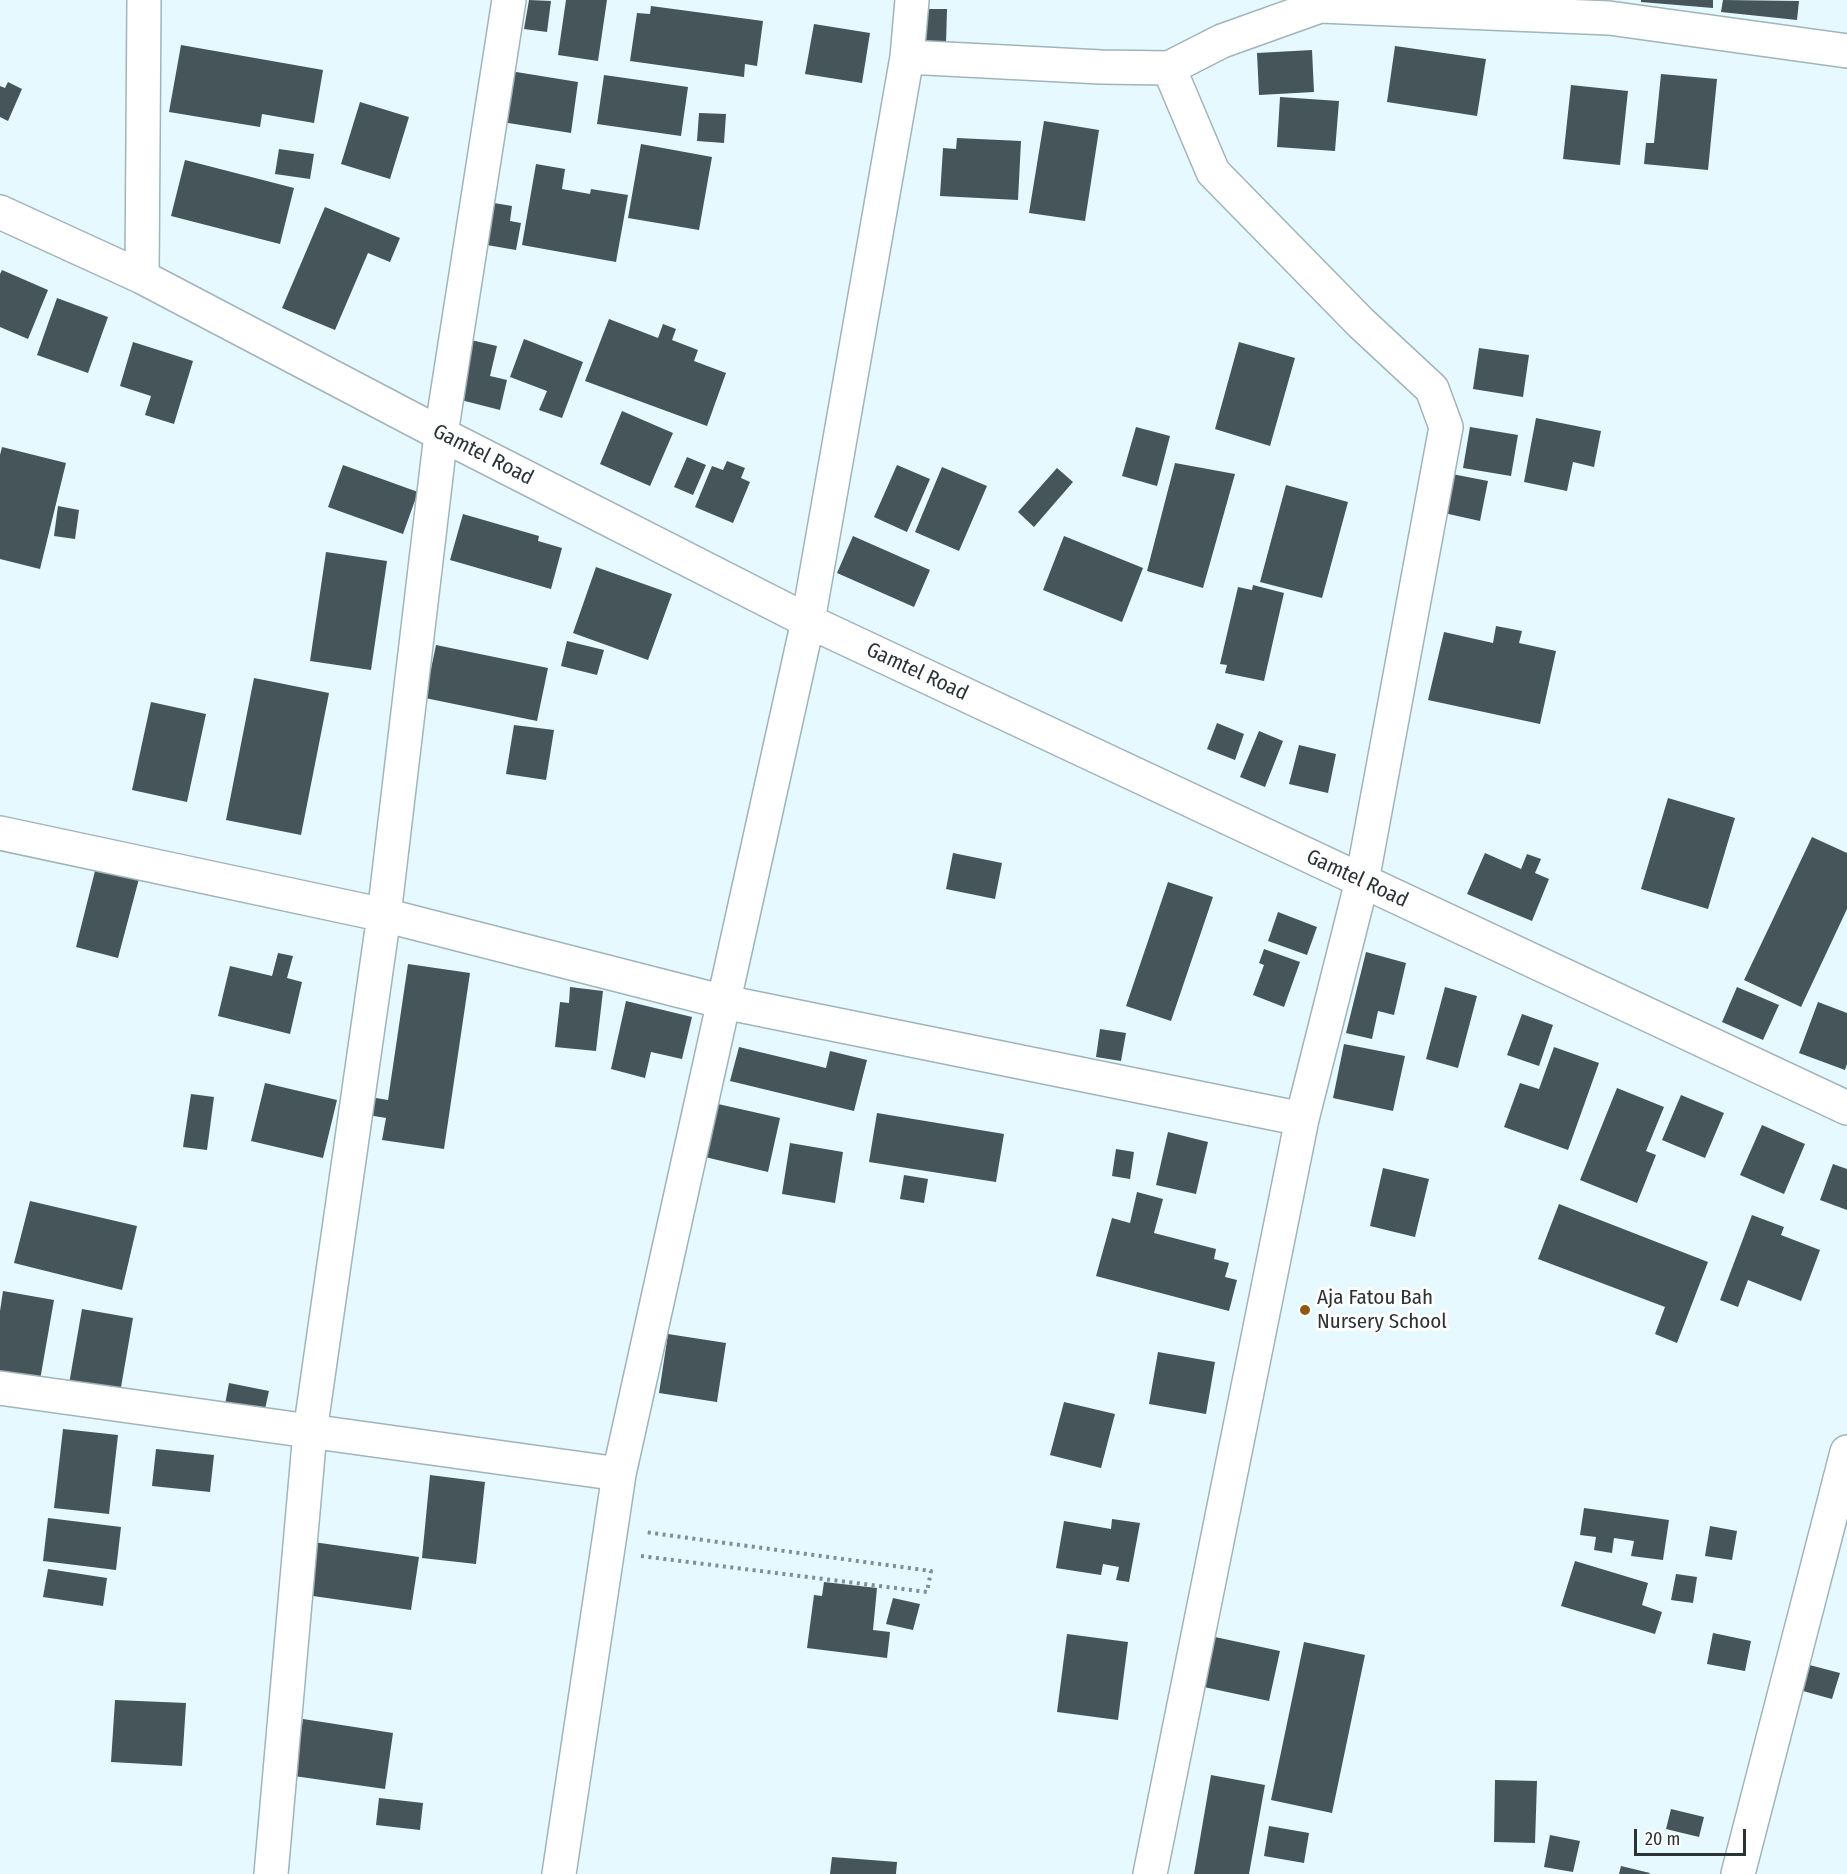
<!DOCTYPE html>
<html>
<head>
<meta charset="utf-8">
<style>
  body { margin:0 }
  #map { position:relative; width:1847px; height:1874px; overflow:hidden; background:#e6f9ff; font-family:"Fira Sans Condensed",sans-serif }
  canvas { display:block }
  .scale { position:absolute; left:1634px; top:1829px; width:112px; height:27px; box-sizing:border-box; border:3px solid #2b3335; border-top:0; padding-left:8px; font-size:18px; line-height:21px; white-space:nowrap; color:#2b3335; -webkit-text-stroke:4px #fff; paint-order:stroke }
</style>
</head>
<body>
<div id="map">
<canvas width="1847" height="1874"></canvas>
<div class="scale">20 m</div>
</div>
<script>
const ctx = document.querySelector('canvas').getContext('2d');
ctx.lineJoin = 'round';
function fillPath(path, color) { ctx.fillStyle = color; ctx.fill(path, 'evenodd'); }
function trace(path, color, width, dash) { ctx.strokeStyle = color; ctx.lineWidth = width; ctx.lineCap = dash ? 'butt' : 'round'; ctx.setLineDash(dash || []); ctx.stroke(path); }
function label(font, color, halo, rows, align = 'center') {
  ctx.font = font + ' "Fira Sans Condensed",sans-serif'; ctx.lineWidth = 6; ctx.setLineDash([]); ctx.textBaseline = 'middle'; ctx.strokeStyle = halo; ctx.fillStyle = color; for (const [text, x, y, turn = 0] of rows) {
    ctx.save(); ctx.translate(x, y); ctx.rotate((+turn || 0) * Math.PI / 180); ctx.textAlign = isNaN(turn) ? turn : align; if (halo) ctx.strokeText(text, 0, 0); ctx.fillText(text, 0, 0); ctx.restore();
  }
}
const building = new Path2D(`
  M529,0L551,1L547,32L524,29Z
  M566,0H607L598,61L558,55Z
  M1641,0H1713V8L1641,2Z
  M1723,0L1799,1L1797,20L1721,12Z
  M651,6L763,21L757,66L745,64L744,77L630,61L637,13L650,14Z
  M922,9H947L946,44L921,43Z
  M814,24L870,33L862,83L805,74Z
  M181,45L323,70L314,123L262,114L260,127L169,112Z
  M1395,46L1486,59L1477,116L1387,102Z
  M1312,50L1314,92L1259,95L1257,53Z
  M510,71L578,82L571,133L502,122Z
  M1661,74L1717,79L1708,170L1644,164L1646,143H1654Z
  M604,75L688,87L681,136L597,124Z
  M8,82L22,89L8,121L0,117V86L5,88Z
  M1571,85L1628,91L1620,165L1563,159Z
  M1280,97L1339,101L1335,151L1277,147Z
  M360,102L409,117L390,179L341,164Z
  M699,113L726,114L724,143L697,141Z
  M1044,121L1099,130L1085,221L1029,213Z
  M957,138L1021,141L1018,200L940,196L943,148L956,149Z
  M641,144L712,157L699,230L628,218Z
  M279,149L314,154L310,179L275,174Z
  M185,160L294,188L280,244L171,216Z
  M536,164L565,169L562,189L590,194L591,189L628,195L616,262L522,245Z
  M488,202L512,206L510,221L521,223L516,250L481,244Z
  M325,207L400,238L390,262L368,253L335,330L282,308Z
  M2,270L48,290L28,339L0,327V274Z
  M57,298L108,317L88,373L37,355Z
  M609,319L658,338L663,324L676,329L672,340L698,350L694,361L726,373L707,426L585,381Z
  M524,339L583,362L562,418L539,410L547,391L510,377Z
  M471,340L497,346L490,376L507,380L500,410L457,399Z
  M133,342L193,361L174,424L145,415L151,396L120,386Z
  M1239,342L1295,358L1270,446L1215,429Z
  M1479,348L1529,355L1523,397L1473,389Z
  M622,411L673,433L650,486L600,464Z
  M1536,418L1601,431L1594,467L1573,462L1567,491L1524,482Z
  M1136,427L1170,436L1157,486L1122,476Z
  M1470,427L1518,435L1511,476L1463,468Z
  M2,447L66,463L40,569L0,559V455Z
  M687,457L706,465L693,495L674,487Z
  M727,461L745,468L741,478L750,482L733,523L695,507L712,466L723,470Z
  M1175,463L1235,474L1203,588L1147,571Z
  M343,465L418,492L403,534L328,507Z
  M897,465L930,479L907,532L874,517Z
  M942,467L987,486L959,551L915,532Z
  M1057,468L1073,482L1034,527L1018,512Z
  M1452,474L1488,481L1480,521L1444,513Z
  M1286,485L1348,502L1322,598L1260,582Z
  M58,506L79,510L75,539L54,536Z
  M463,514L539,536L538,541L562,548L551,589L450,560Z
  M853,536L930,570L914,607L837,573Z
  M1064,536L1143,568L1122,622L1043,590Z
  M326,552L387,561L371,670L310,661Z
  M596,567L672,594L648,660L573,633Z
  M1253,585L1284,593L1264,681L1225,673L1227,665L1220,664L1238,587L1252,590Z
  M1496,626L1522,631L1519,643L1556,651L1540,724L1428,700L1444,632L1493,643Z
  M567,641L604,650L597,675L561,666Z
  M436,645L548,668L537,721L425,698Z
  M254,678L329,693L301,835L226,820Z
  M151,702L206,714L187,802L132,790Z
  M1217,723L1244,734L1235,760L1207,749Z
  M514,725L554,730L546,780L506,774Z
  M1259,731L1283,741L1265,787L1240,777Z
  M1299,745L1336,754L1328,793L1289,784Z
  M1668,798L1735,818L1708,909L1641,889Z
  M1812,837L1847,853V909L1801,1007L1744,980Z
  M953,853L1002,863L995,899L946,889Z
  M1485,853L1521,869L1527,854L1541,859L1535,873L1549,879L1532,921L1467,894Z
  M97,863L140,875L118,958L76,947Z
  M1168,882L1213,897L1171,1021L1126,1006Z
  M1278,912L1317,927L1307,955L1268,941Z
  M1264,949L1300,962L1284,1007L1253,995L1264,965L1259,963Z
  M1366,952L1406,963L1394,1015L1378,1011L1372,1039L1346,1033Z
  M278,953L293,956L287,978L302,982L290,1034L218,1016L230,966L272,976Z
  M408,964L470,973L444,1149L382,1140L386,1118L368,1115L370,1097L388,1100Z
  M570,987L603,991L596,1051L555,1047L560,1002L569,1003Z
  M1445,987L1477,996L1458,1068L1426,1059Z
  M1737,987L1779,1005L1763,1040L1722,1022Z
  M626,1001L692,1017L682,1059L651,1052L645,1078L611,1069Z
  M1818,1002L1847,1013V1064L1845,1070L1799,1053Z
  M1522,1014L1553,1025L1539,1066L1507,1055Z
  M1100,1029L1126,1033L1121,1061L1096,1057Z
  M1344,1044L1405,1056L1393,1111L1333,1098Z
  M739,1047L826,1068L830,1051L867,1060L854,1111L730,1081Z
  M1554,1047L1599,1063L1568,1150L1504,1127L1520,1083L1539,1089Z
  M265,1083L337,1100L323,1158L251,1141Z
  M1617,1088L1664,1107L1646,1151L1656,1155L1637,1203L1580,1180Z
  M191,1094L214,1097L207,1150L183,1147Z
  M1681,1095L1724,1113L1705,1158L1662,1140Z
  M718,1104L780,1118L768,1172L705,1157Z
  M877,1113L1004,1134L996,1182L869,1162Z
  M1762,1125L1805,1144L1784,1194L1740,1175Z
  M1168,1132L1208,1142L1196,1194L1156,1185Z
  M790,1143L843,1152L835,1203L782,1194Z
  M1116,1149L1134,1152L1130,1179L1112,1176Z
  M1833,1164L1847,1169V1210L1820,1200Z
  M1383,1168L1429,1179L1415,1237L1370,1226Z
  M904,1175L928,1179L924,1203L900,1199Z
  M1137,1192L1163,1199L1154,1233L1216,1249L1214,1259L1229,1263L1225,1277L1237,1280L1229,1311L1096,1276L1112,1218L1130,1223Z
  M30,1201L137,1226L122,1290L14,1263Z
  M1559,1204L1708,1262L1677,1343L1655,1334L1665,1307L1538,1259Z
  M1752,1215L1784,1227L1781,1235L1820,1250L1801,1301L1748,1280L1738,1307L1720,1300Z
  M3,1291L54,1300L40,1380L0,1374V1311Z
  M82,1309L133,1318L120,1393L69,1384Z
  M668,1334L726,1343L717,1402L659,1393Z
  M1158,1352L1215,1362L1206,1414L1149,1404Z
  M229,1383L269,1391L263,1418L224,1410Z
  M1064,1402L1115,1414L1101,1468L1050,1455Z
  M63,1429L118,1435L109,1514L54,1508Z
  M156,1449L214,1455L210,1492L152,1486Z
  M430,1475L485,1482L476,1564L422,1558Z
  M1584,1508L1669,1520L1663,1560L1631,1556L1634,1541L1614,1538L1612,1553L1594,1550L1596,1537L1580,1535Z
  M48,1518L121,1527L116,1570L43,1561Z
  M1112,1519L1140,1523L1129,1582L1116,1580L1119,1567L1103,1564L1101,1575L1056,1568L1064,1521L1111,1529Z
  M1710,1526L1737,1531L1732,1560L1705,1556Z
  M306,1541L419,1557L411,1610L299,1594Z
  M1575,1561L1648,1583L1642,1605L1662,1612L1655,1634L1561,1606Z
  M48,1569L107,1578L103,1606L43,1597Z
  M1676,1574L1697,1577L1693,1603L1671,1600Z
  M824,1582L877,1588L873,1630L890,1632L887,1658L807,1648L814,1595L822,1596Z
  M893,1598L920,1604L913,1630L886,1624Z
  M1713,1633L1751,1641L1745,1671L1707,1664Z
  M1067,1634L1128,1642L1118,1720L1057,1712Z
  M1215,1637L1280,1651L1269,1701L1204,1687Z
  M1304,1642L1365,1655L1332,1813L1271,1800Z
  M1798,1662L1840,1673L1832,1699L1792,1688Z
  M115,1700L186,1703L182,1766L111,1762Z
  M303,1719L393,1733L385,1789L294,1776Z
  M1211,1775L1265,1785L1249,1874H1194Z
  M1495,1780L1537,1781L1535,1843L1494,1842Z
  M379,1798L423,1803L420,1830L376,1825Z
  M1671,1809L1704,1817L1699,1837L1666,1829Z
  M1269,1826L1309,1833L1304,1863L1264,1856Z
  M1550,1835L1580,1841L1573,1872L1544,1867Z
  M832,1857L897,1862L896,1874H830Z
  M1621,1866L1650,1873L1649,1874H1619Z`);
const path = new Path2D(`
  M641,1556L927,1592L931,1571L645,1532`);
const minor = new Path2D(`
  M907,57L1101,67L1169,68L1222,41L1320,6L1609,18L1847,51
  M0,212L142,277L441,434L808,621L1847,1108
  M142,277L144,0
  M0,833L384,915L724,1002L1302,1119
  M0,1388L619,1474
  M271,1874L310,1432L384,915L441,434L509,0
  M559,1874L619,1474L808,621L907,57L912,0
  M1150,1874L1302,1119L1362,881L1446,427L1432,389L1361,323L1213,172L1169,68
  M1738,1874L1847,1452`);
const markers = [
  [1305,1310,6,"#905810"]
];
const streetNames = [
  ["Gamtel Road",483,455,27],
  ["Gamtel Road",917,672,25],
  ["Gamtel Road",1357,879,25]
];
const poiNames = [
  ["Aja Fatou Bah",1317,1298],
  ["Nursery School",1317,1322]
];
fillPath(building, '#45555a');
trace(minor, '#a1b4b9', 36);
trace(path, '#818e92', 4, [3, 4.5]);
trace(minor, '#fff', 33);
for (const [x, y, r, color] of markers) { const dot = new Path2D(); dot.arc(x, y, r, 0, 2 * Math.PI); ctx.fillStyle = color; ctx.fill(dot); trace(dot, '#fff', 2); }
label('21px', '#2b3335', '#fff', streetNames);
label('21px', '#2b3335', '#fff', poiNames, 'left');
</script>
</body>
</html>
